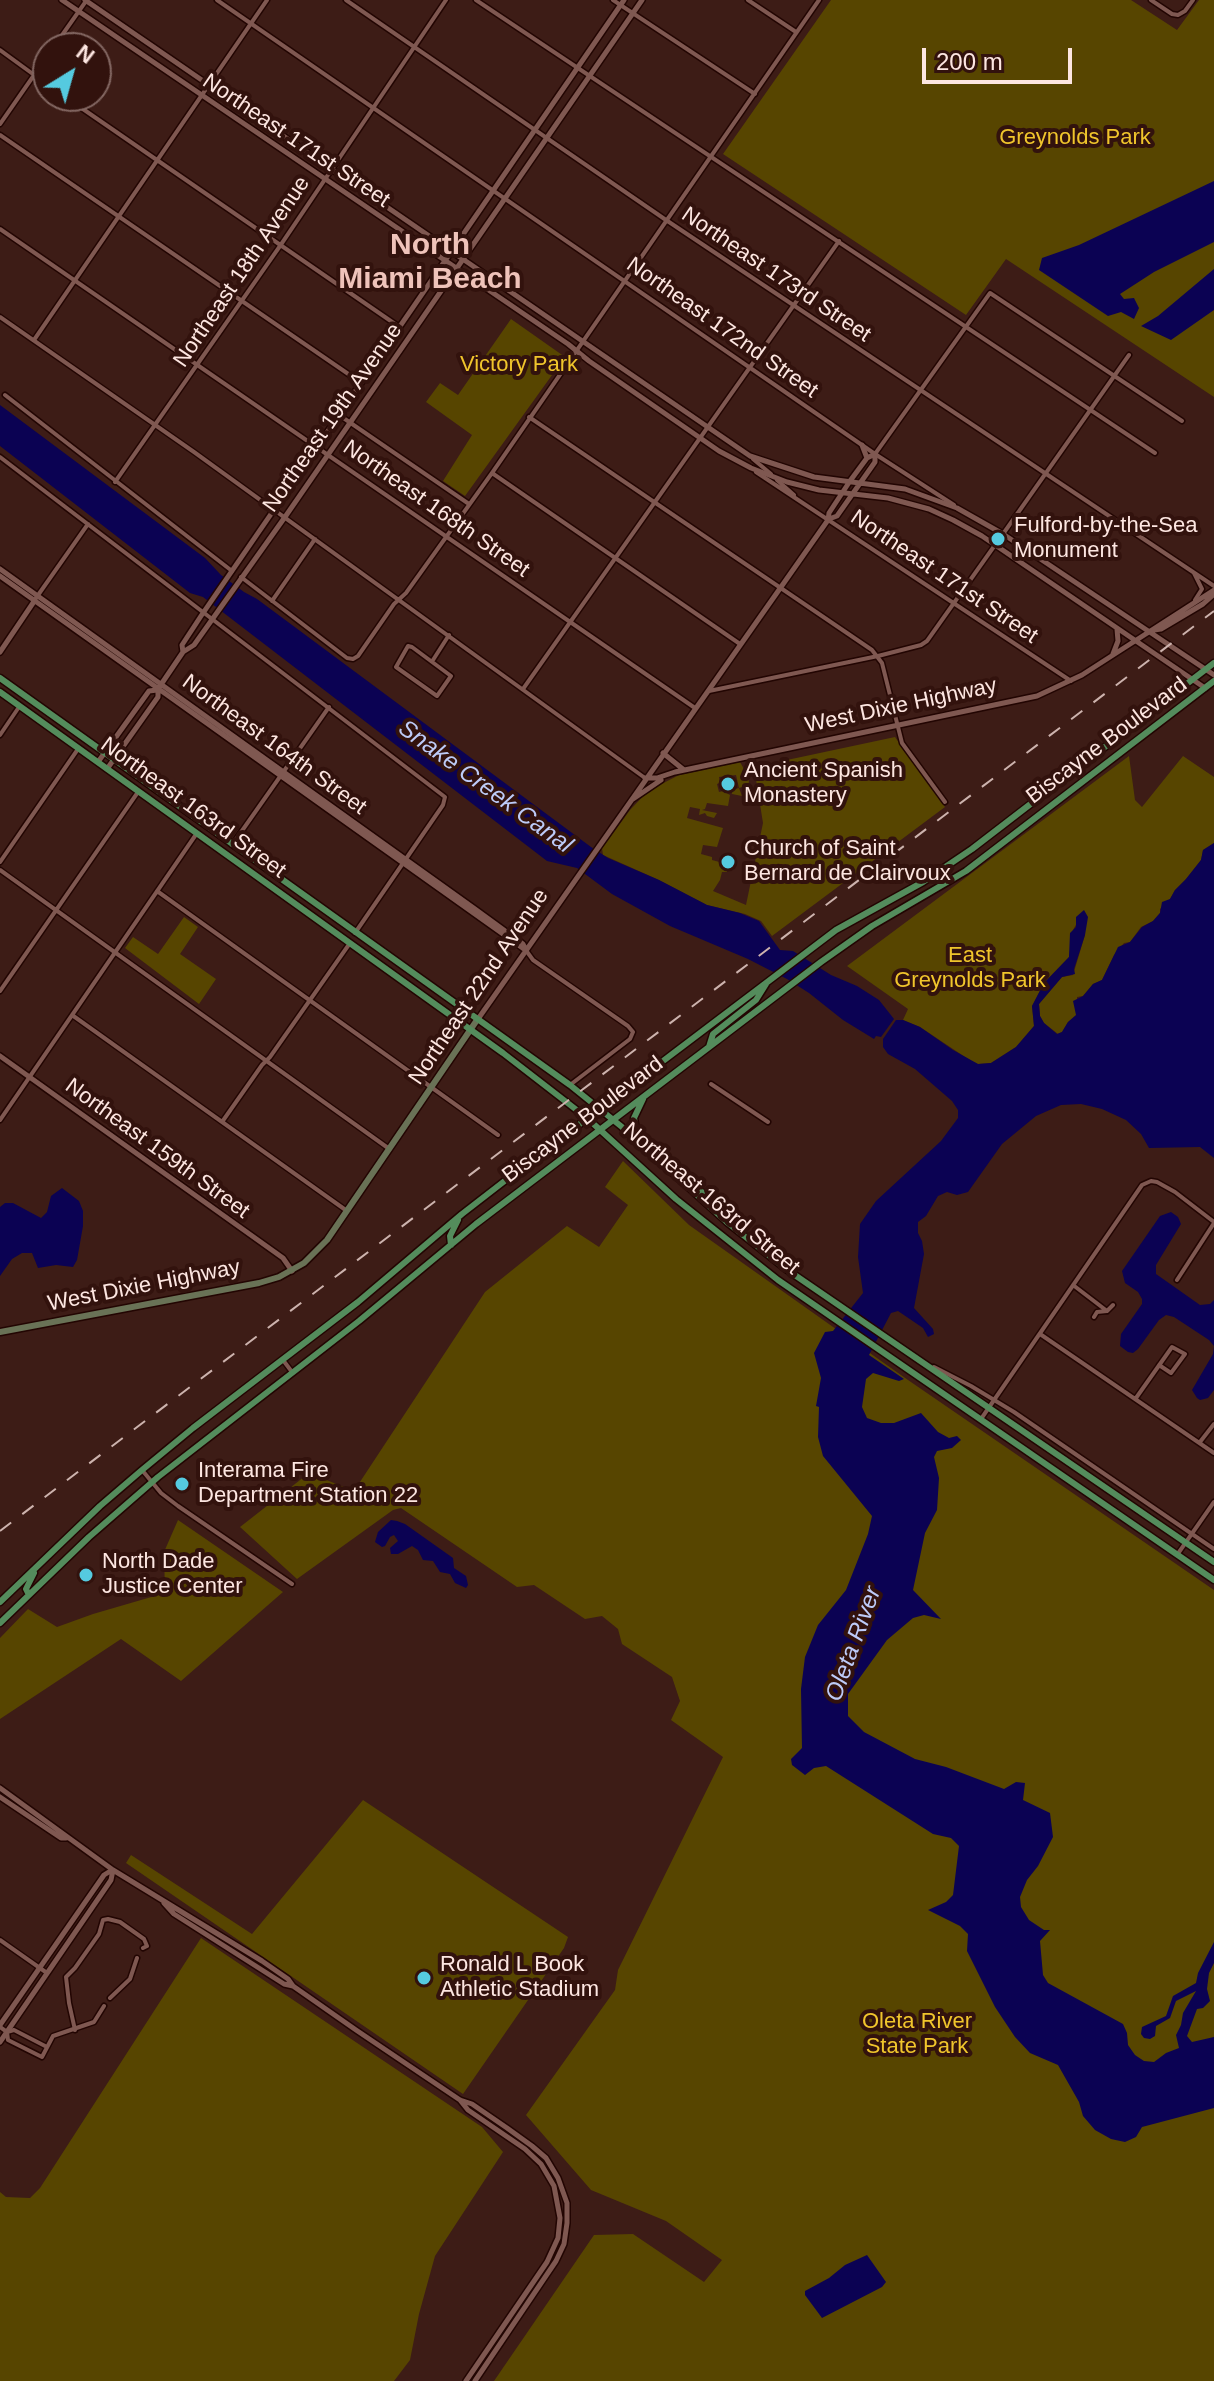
<!DOCTYPE html>
<style>
body{margin:0}
#map{position:relative;width:1214px;height:2381px;overflow:hidden;background:#3d1c16;font-family:Arial,sans-serif}
canvas{display:block}
.north{position:absolute;left:32px;top:32px;width:80px;height:80px;box-sizing:border-box;background:#32120d;border:2px solid #836762;border-radius:50%;rotate:37deg;font-size:22px;font-weight:700;line-height:32px;text-align:center;color:#fde6e1}
.north::after{content:'';display:block;margin:auto;width:28px;height:36px;background:#55cadf;clip-path:polygon(50% 0,100% 100%,50% 72%,0 100%)}
.scale{position:absolute;left:922px;top:48px;width:150px;height:36px;box-sizing:border-box;border:4px solid #fde6e1;border-top:0;padding-left:10px;font-size:24px;line-height:28px;white-space:nowrap;color:#fde6e1;-webkit-text-stroke:6px #32120d;paint-order:stroke}
</style>
<div id="map">
<canvas width="1214" height="2381"></canvas>
<div class="north">N</div>
<div class="scale">200 m</div>
</div>
<script>
const c = document.querySelector('canvas').getContext('2d');
c.lineJoin = 'round';
function fill(path, color) {
  c.fillStyle = color;
  c.fill(path, 'evenodd');
}
function poly(rows) {
  const path = new Path2D();
  for (const r of rows) {
    path.moveTo(r[0], r[1]);
    for (let i = 2; i < r.length; i += 2) path.lineTo(r[i], r[i + 1]);
  }
  return path;
}
function strokePath(path, color, width, dash) {
  c.strokeStyle = color;
  c.lineWidth = width;
  c.lineCap = dash ? 'butt' : 'round';
  c.setLineDash(dash || []);
  c.stroke(path);
}
function write(font, color, halo, rows, align = 'center') {
  c.font = font + ' Arial,sans-serif';
  c.lineWidth = 8;
  c.setLineDash([]);
  c.textBaseline = 'middle';
  c.strokeStyle = halo;
  c.fillStyle = color;
  for (const [text, x, y, turn = 0] of rows) {
    c.save();
    c.translate(x, y);
    c.rotate((+turn || 0) * Math.PI / 180);
    c.textAlign = isNaN(turn) ? turn : align;
    if (halo) c.strokeText(text, 0, 0);
    c.fillText(text, 0, 0);
    c.restore();
  }
}
const green = poly([
 [831,0,1131,0,1177,30,1199,0,1214,0,1214,397,1006,259,966,315,723,154],
 [511,319,565,357,465,496,443,481,472,435,426,402,440,383,458,395],
 [895,737,945,807,772,936,761,921,745,914,707,905,659,880,603,855,602,848,609,839,630,810,648,791,679,775,740,762,749,778,748,797,744,796,742,787,739,788,742,796,732,794,731,790,739,788,736,775,719,777,720,783,717,784,719,792,723,791,730,795,728,806,707,803,705,809,702,810,717,813,714,818,707,816,705,813,699,815,700,809,690,807,687,818,723,828,717,847,703,845,701,854,712,857,712,860,723,863,722,869,727,870,727,872,722,872,720,880,713,891,746,905,763,823,754,767],
 [1129,756,1135,800,1142,807,1183,756,1214,777,1214,843,1203,850,1201,860,1186,879,1175,890,1170,899,1160,909,1160,913,1153,921,1141,927,1130,942,1124,943,1114,955,1102,980,1093,984,1083,996,1077,997,1077,1015,1068,1022,1062,1032,1058,1034,1044,1023,1040,1016,1039,1004,1062,977,1073,975,1085,935,1082,914,1073,930,1069,957,1044,983,1032,1006,1034,1026,1016,1047,991,1063,978,1064,971,1061,920,1027,903,1020,908,1009,847,966],
 [184,917,198,927,180,954,216,979,199,1004,125,948,133,937,158,954],
 [623,1161,689,1225,908,1380,1214,1590,1214,2381,494,2381,594,2235,633,2234,704,2282,722,2260,666,2221,591,2190,526,2115,615,1990,618,1970,723,1757,671,1720,680,1701,672,1677,622,1644,618,1629,602,1616,585,1619,534,1585,517,1587,401,1508,393,1510,297,1579,240,1527,309,1473,354,1491,485,1292,567,1226,599,1247,628,1205,605,1187],
 [178,1520,283,1592,181,1681,121,1639,0,1719,0,1638,28,1609,57,1627,93,1614,165,1593,164,1552],
 [363,1800,568,1937,564,1948,463,2094,126,1863,131,1855,252,1934],
 [201,1938,482,2127,503,2152,435,2256,419,2314,410,2360,394,2381,0,2381,0,2192,6,2197,30,2198,40,2188]
]);
const water = poly([
 [1214,181,1214,242,1154,272,1120,294,1124,299,1134,298,1139,308,1134,319,1121,312,1108,316,1039,270,1042,258,1079,245],
 [1214,269,1214,310,1171,340,1141,326,1158,316],
 [0,405,205,558,221,575,244,592,257,599,591,847,608,858,659,880,707,905,740,913,759,921,780,950,793,951,831,975,857,986,879,1000,894,1019,881,1037,876,1036,874,1039,843,1020,809,993,787,979,748,959,670,926,612,894,577,868,547,861,203,597,190,593,0,446],
 [1214,843,1214,1158,1200,1147,1149,1148,1141,1134,1126,1120,1102,1109,1081,1104,1061,1105,1036,1116,1002,1144,968,1192,957,1195,947,1192,938,1196,926,1216,918,1222,918,1233,922,1241,924,1254,914,1308,933,1329,934,1334,928,1337,923,1328,898,1311,891,1313,869,1355,904,1379,899,1381,873,1373,866,1379,862,1407,867,1418,881,1423,894,1423,921,1413,938,1432,949,1438,957,1436,961,1440,952,1448,937,1451,934,1457,939,1478,937,1510,925,1533,913,1590,941,1619,924,1615,913,1618,887,1640,848,1694,848,1716,864,1732,915,1759,946,1767,1004,1789,1016,1782,1025,1783,1023,1800,1050,1813,1053,1837,1038,1866,1027,1880,1020,1897,1021,1907,1029,1920,1044,1930,1050,1930,1040,1941,1043,1975,1048,1983,1123,2024,1127,2033,1128,2045,1135,2055,1144,2061,1154,2062,1166,2053,1179,2048,1176,2035,1181,2025,1183,2013,1196,1991,1176,2001,1170,2018,1156,2026,1155,2036,1150,2039,1144,2038,1141,2034,1142,2027,1166,2016,1173,1996,1196,1983,1198,1973,1214,1942,1214,1963,1209,1973,1207,1989,1210,2001,1203,2008,1197,2009,1187,2036,1192,2042,1214,2037,1214,2108,1142,2127,1136,2137,1125,2142,1111,2139,1095,2130,1083,2116,1079,2102,1058,2065,1030,2053,1015,2037,995,2007,967,1951,968,1934,960,1926,928,1910,946,1902,953,1895,959,1846,951,1838,933,1834,826,1766,814,1768,805,1775,792,1765,791,1759,802,1748,801,1689,805,1657,818,1625,846,1590,868,1534,872,1516,823,1456,818,1437,819,1407,816,1406,821,1378,814,1353,825,1332,833,1331,863,1293,858,1257,860,1224,876,1201,941,1141,958,1118,958,1110,952,1101,915,1069,888,1054,883,1047,883,1039,896,1020,903,1020,920,1027,953,1050,978,1064,991,1063,1016,1047,1034,1026,1032,1006,1044,983,1069,957,1070,933,1076,927,1076,917,1084,910,1088,917,1085,935,1074,969,1075,974,1062,977,1039,1004,1040,1016,1044,1023,1057,1034,1062,1032,1068,1022,1076,1015,1073,1001,1083,996,1093,984,1102,980,1118,947,1130,942,1142,927,1153,921,1160,913,1162,902,1170,899,1175,890,1186,879,1201,860,1203,850],
 [62,1188,79,1201,83,1211,83,1226,77,1260,73,1267,56,1265,38,1268,32,1253,22,1253,12,1259,0,1276,0,1207,5,1203,13,1203,41,1218,47,1212,51,1196],
 [1171,1212,1178,1217,1181,1224,1156,1265,1156,1274,1200,1305,1210,1304,1214,1300,1214,1390,1208,1398,1200,1400,1197,1398,1192,1390,1213,1354,1214,1346,1209,1340,1174,1317,1166,1315,1159,1320,1138,1349,1133,1353,1128,1352,1120,1346,1121,1334,1142,1304,1142,1299,1138,1292,1125,1283,1122,1271,1160,1216],
 [391,1520,397,1521,405,1524,453,1558,454,1568,466,1576,468,1585,466,1588,455,1583,450,1574,440,1572,433,1561,423,1560,418,1550,412,1546,398,1554,391,1554,390,1548,398,1541,394,1535,390,1537,385,1546,382,1547,375,1542,378,1532],
 [867,2255,886,2282,882,2287,822,2318,805,2295,805,2291,829,2278,845,2265]
]);
const minor = poly([
 [217,0,875,454,954,505],
 [346,0,666,220,1214,586],
 [476,0,1155,453],
 [613,0,755,94],
 [748,0,796,32],
 [1151,0,1172,14,1178,15,1185,11,1193,0],
 [53,48,86,1],
 [0,50,48,85],
 [64,96,398,326],
 [0,124,48,55],
 [0,135,360,382],
 [0,229,695,708],
 [0,317,194,452,645,778],
 [34,340,267,0],
 [5,395,232,571],
 [339,415,469,504],
 [529,417,872,650,882,663,902,743,945,802],
 [875,454,990,293,1182,421],
 [0,457,445,797,443,805,355,933],
 [753,459,771,474],
 [756,472,1071,681],
 [492,473,740,644],
 [777,480,794,495],
 [115,482,280,246,446,0],
 [1003,534,1129,355],
 [1194,573,1202,589,1195,600],
 [241,577,347,658,353,659,358,656,394,604,406,593,492,473,819,0],
 [36,598,88,524],
 [272,601,315,539],
 [408,646,412,647,451,676,437,696,396,667,408,646],
 [433,660,449,635],
 [523,689,839,241],
 [709,691,878,656,921,645,927,641,995,545],
 [0,735,19,707],
 [232,845,329,707],
 [0,862,78,749],
 [0,870,388,1148],
 [157,891,498,1135],
 [525,949,533,960,628,1026,633,1032,630,1039,570,1085],
 [0,991,138,792],
 [72,1015,347,1211],
 [711,1084,768,1122],
 [0,1120,197,833],
 [222,1122,262,1065,270,1057,350,943],
 [1177,1280,1214,1223],
 [1073,1285,1107,1311],
 [1094,1317,1097,1312,1107,1311,1113,1305],
 [1040,1334,1214,1453],
 [283,1360,292,1372],
 [934,1367,971,1386,1014,1412,1214,1549],
 [1136,1398,1172,1347,1185,1354,1171,1373,1159,1365],
 [981,1419,1142,1185,1151,1181,1157,1182,1175,1192,1214,1222],
 [1200,1442,1214,1424],
 [142,1470,161,1493,178,1506,292,1584],
 [1177,1555,1214,1502],
 [0,1940,47,1973],
 [110,1998,130,1979,137,1958],
 [0,2027,7,2032,14,2030,47,2047],
 [75,2030,69,2003,66,1977,75,1968,99,1934,103,1920,108,1919,120,1922,144,1939,147,1946,143,1948],
 [7,2032,8,2040,42,2057,53,2036,94,2022,104,2006]
]);
const tertiary = poly([
 [62,0,568,344,589,361,719,451,751,468,787,482,819,490,888,498,929,509,953,520,982,536,1205,688],
 [85,0,750,456,814,477,905,489,957,508,1003,534,1214,675],
 [862,445,867,458],
 [829,519,837,516,875,462,875,454],
 [0,569,475,909,523,944,525,948],
 [0,576,524,949],
 [1154,630,1161,629,1203,604,1214,594],
 [0,652,35,600],
 [183,652,194,645,285,517,642,0],
 [1113,654,1118,641,1117,629],
 [663,753,684,770],
 [98,762,149,691,157,690],
 [107,769,158,697,158,689,183,652,182,645,201,616,624,0],
 [645,778,657,778,675,772,1037,696,1082,675,1214,590],
 [633,799,661,780],
 [478,1019,828,520,829,513,850,481,867,458,875,454],
 [0,1056,283,1258,292,1271],
 [0,1788,113,1870,262,1961,288,1979,293,1986,356,2030,460,2100,472,2104,507,2128,532,2146,546,2158,558,2178,567,2203,567,2223,564,2244,556,2261,475,2381],
 [0,1797,61,1838,66,1838],
 [164,1903,174,1914,284,1984,293,1986],
 [0,2025,104,1875,112,1870],
 [0,2042,111,1880,113,1870],
 [460,2100,468,2110,525,2149,541,2164,554,2186,560,2218,558,2238,547,2262,466,2381]
]);
const secondary = poly([
 [0,1332,259,1283,279,1277,304,1263,327,1240,477,1020]
]);
const primary = poly([
 [0,678,570,1085,622,1127,728,1223,786,1269,1214,1562],
 [0,692,503,1053,587,1118,676,1199,778,1280,1214,1580],
 [709,1047,713,1034,756,1000,766,984],
 [643,1099,634,1118,636,1130,709,1199,711,1205],
 [451,1245,450,1236,458,1220],
 [29,1595,26,1589,34,1573],
 [0,1602,100,1506,142,1470,193,1428,358,1302,462,1214,502,1183,836,930,923,882,972,849,1214,663],
 [0,1623,89,1537,158,1477,359,1321,476,1224,821,962,872,926,966,871,1214,681]
]);
const rail = poly([
 [0,1531,1214,611]
]);
const markers = [
 [998,539,8,"#55cadf"],
 [728,784,8,"#55cadf"],
 [728,862,8,"#55cadf"],
 [182,1484,8,"#55cadf"],
 [86,1575,8,"#55cadf"],
 [424,1978,8,"#55cadf"]
];
const parkNames = [
 ["Greynolds Park",1075,138],
 ["Victory Park",519,365],
 ["East",970,956],
 ["Greynolds Park",970,981],
 ["Oleta River",917,2022],
 ["State Park",917,2047]
];
const streetNames = [
 ["Northeast 171st Street",296,141,34],
 ["Northeast 18th Avenue",242,272,-56],
 ["Northeast 173rd Street",776,275,34],
 ["Northeast 172nd Street",722,328,35],
 ["Northeast 19th Avenue",333,418,-55],
 ["Northeast 168th Street",436,509,35],
 ["Northeast 171st Street",944,577,34],
 ["West Dixie Highway",901,706,-12],
 ["Biscayne Boulevard",1107,741,-37],
 ["Northeast 164th Street",274,745,36],
 ["Northeast 163rd Street",193,808,36],
 ["Northeast 22nd Avenue",479,987,-56],
 ["Biscayne Boulevard",583,1120,-37],
 ["Northeast 159th Street",157,1149,36],
 ["Northeast 163rd Street",711,1199,40],
 ["West Dixie Highway",144,1286,-11]
];
const poiNames = [
 ["Fulford-by-the-Sea",1014,526],
 ["Monument",1014,551],
 ["Ancient Spanish",744,771],
 ["Monastery",744,796],
 ["Church of Saint",744,849],
 ["Bernard de Clairvoux",744,874],
 ["Interama Fire",198,1471],
 ["Department Station 22",198,1496],
 ["North Dade",102,1562],
 ["Justice Center",102,1587],
 ["Ronald L Book",440,1965],
 ["Athletic Stadium",440,1990]
];
const waterNames = [
 ["Snake Creek Canal",485,787,36],
 ["Oleta River",854,1644,-70]
];
const districtNames = [
 ["North",430,246],
 ["Miami Beach",430,280]
];
fill(green, '#574500');
fill(water, '#0b0253');
strokePath(minor, '#220502', 7);
strokePath(tertiary, '#220502', 8);
strokePath(secondary, '#220502', 9);
strokePath(primary, '#220502', 9);
strokePath(minor, '#7f5851', 4);
strokePath(tertiary, '#7f5851', 5);
strokePath(secondary, '#697256', 6);
strokePath(primary, '#548c5c', 6);
strokePath(rail, '#cdb3ae', 2, [14, 14]);
for (const [x, y, r, color] of markers) {
  const dot = new Path2D();
  dot.arc(x, y, r, 0, 2 * Math.PI);
  c.fillStyle = color;
  c.fill(dot);
  strokePath(dot, '#32120d', 3);
}
write('22px', '#f0c52c', '#32120d', parkNames);
write('22px', '#fde6e1', '#32120d', streetNames);
write('22px', '#fde6e1', '#32120d', poiNames, 'left');
write('italic 24px', '#bdcbf8', '#32120d', waterNames);
write('bold 30px', '#efc3ba', '#32120d', districtNames);
</script>
